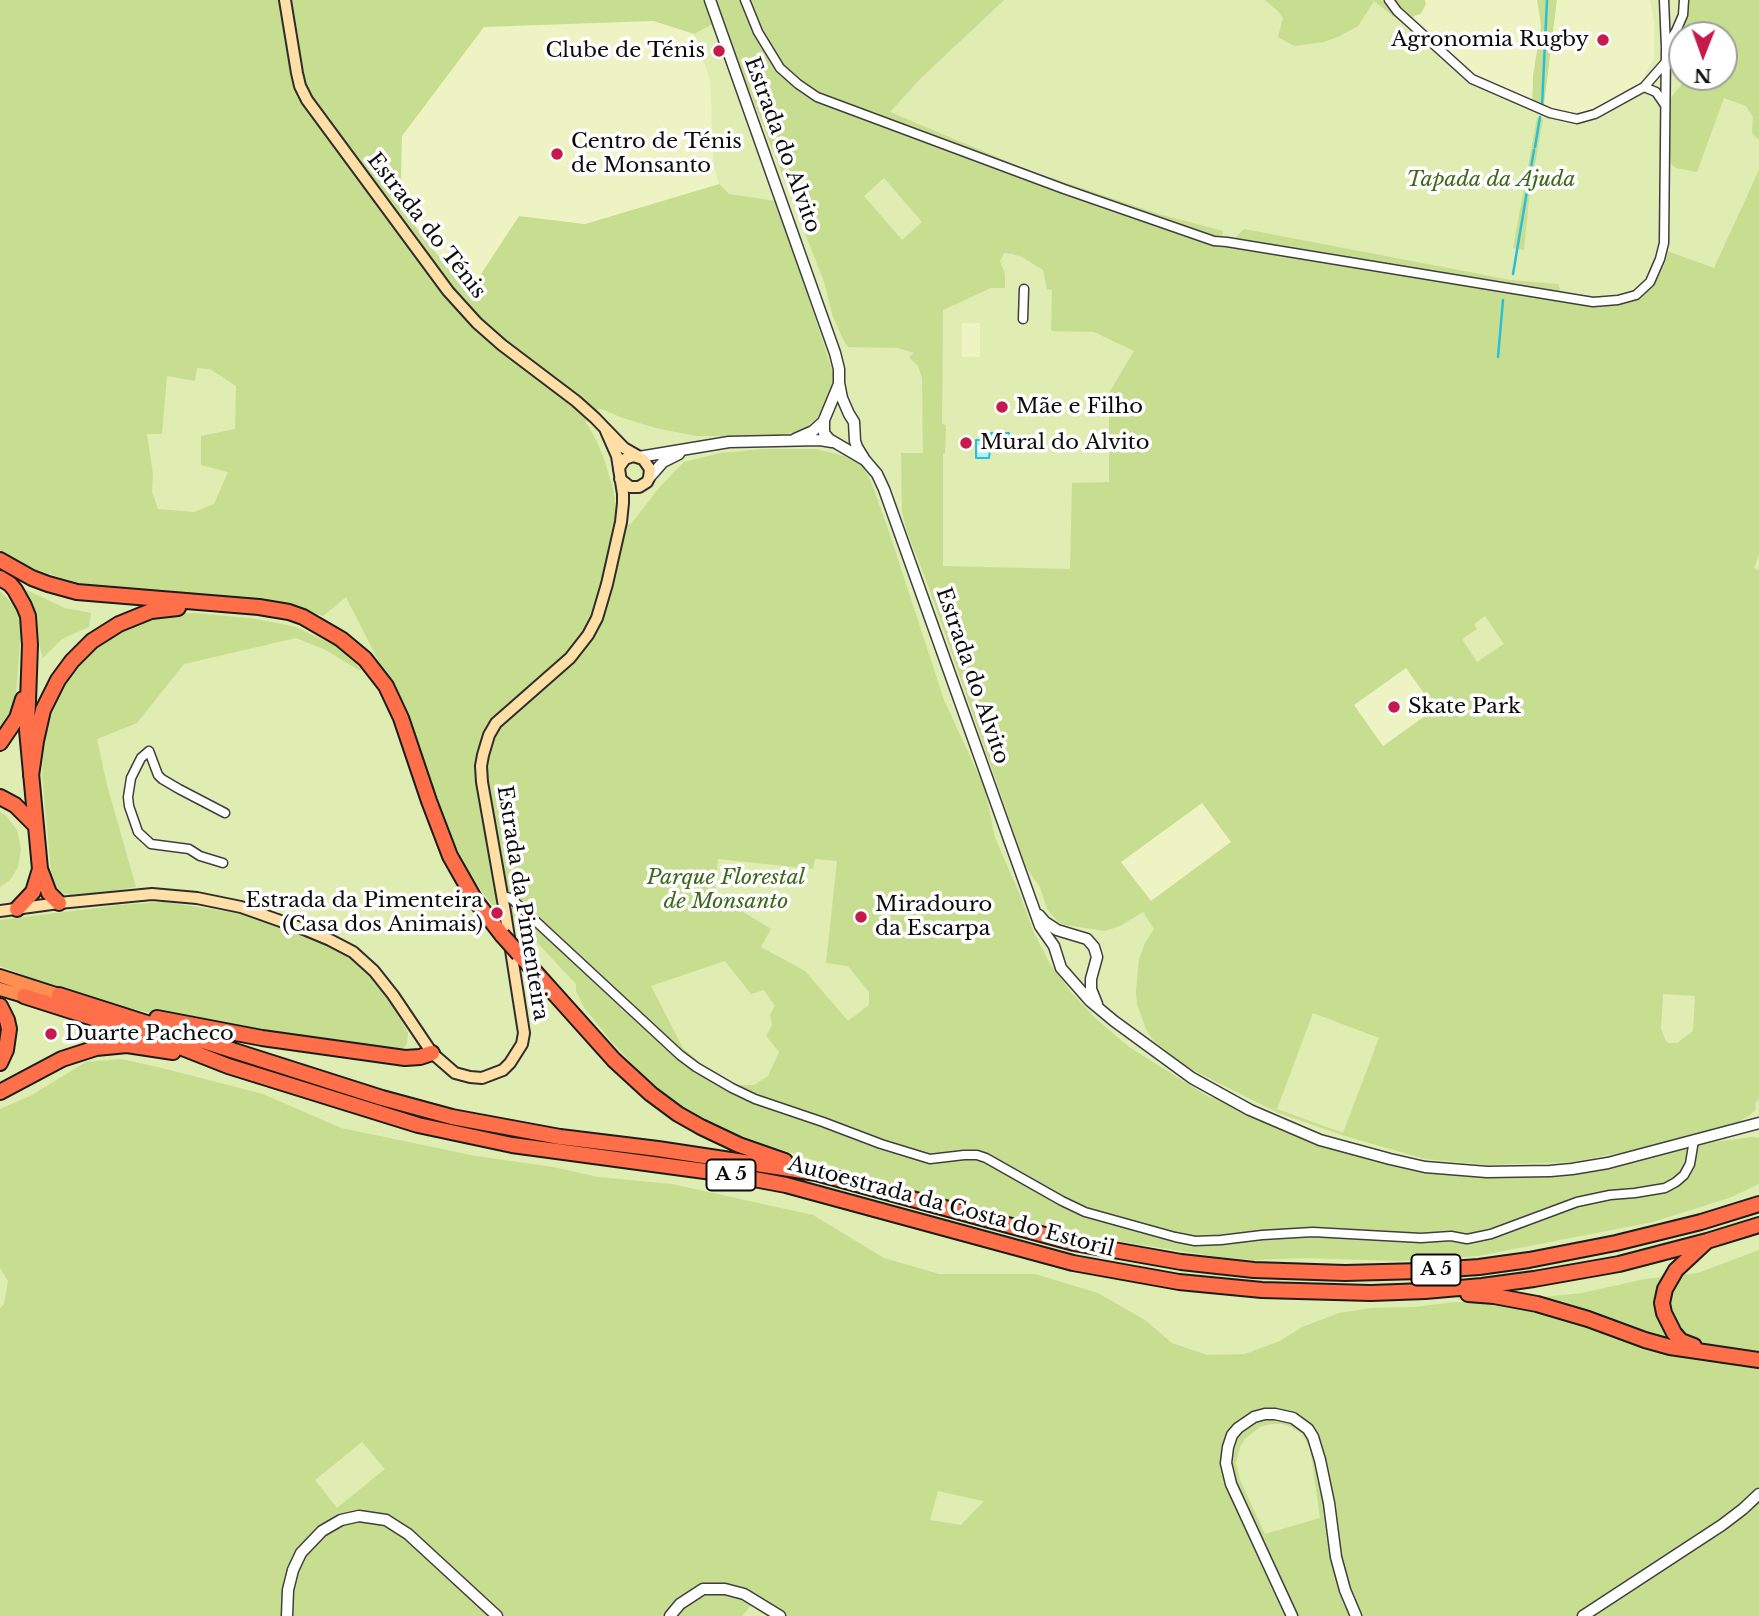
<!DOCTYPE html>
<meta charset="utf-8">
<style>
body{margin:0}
#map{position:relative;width:1759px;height:1616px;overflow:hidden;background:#fff6eb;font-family:"Libre Baskerville",serif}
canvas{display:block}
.north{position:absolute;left:1668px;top:21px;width:70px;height:70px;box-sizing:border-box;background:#fff;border:2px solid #9e9e9e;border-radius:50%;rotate:181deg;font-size:19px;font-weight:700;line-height:28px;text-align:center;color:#0c0c0c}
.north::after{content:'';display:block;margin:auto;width:24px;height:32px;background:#c61a4d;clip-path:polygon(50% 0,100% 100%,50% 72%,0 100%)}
</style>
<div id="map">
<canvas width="1759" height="1616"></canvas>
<div class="north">N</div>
</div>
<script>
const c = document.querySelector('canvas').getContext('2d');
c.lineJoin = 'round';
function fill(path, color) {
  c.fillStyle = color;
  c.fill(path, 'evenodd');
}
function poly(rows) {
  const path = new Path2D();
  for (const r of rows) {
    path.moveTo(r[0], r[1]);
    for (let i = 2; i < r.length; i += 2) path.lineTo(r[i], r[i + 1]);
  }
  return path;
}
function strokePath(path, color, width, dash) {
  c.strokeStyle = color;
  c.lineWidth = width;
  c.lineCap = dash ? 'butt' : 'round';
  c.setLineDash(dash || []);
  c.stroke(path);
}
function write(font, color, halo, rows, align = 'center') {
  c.font = font + ' "Libre Baskerville",serif';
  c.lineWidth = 7;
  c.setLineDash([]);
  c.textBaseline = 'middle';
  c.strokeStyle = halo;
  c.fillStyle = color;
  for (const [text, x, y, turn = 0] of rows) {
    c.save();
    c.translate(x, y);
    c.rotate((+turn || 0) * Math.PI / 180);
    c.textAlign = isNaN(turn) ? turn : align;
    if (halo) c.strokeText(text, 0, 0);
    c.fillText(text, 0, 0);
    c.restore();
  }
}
const green = poly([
 [0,0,1759,0,1759,1616,0,1616],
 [1682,35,1724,35,1724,77,1682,77]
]);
const forest = poly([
 [0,0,705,0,713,24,694,34,653,21,402,136,401,186,394,200,585,224,719,184,729,194,775,201,788,235,834,376,829,401,816,419,803,429,778,437,696,436,656,428,620,417,602,409,592,410,586,415,586,423,594,436,603,456,613,488,618,522,623,526,631,524,659,488,684,462,720,453,763,449,817,449,844,456,863,466,872,484,888,529,944,700,985,789,995,838,1020,895,1034,933,1050,964,1071,992,1094,1017,1129,1047,1209,1097,1219,1099,1270,1125,1306,1140,1396,1166,1431,1172,1466,1176,1546,1176,1574,1174,1638,1161,1712,1142,1753,1137,1759,1138,1759,1184,1732,1197,1653,1222,1478,1256,1399,1261,1306,1258,1253,1260,1219,1257,1078,1235,883,1182,732,1134,710,1124,670,1098,641,1073,611,1041,584,1007,576,991,576,984,513,917,497,911,468,873,445,822,406,706,381,666,346,597,323,616,285,604,216,595,84,585,12,562,0,550],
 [197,368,210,369,236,386,235,429,201,436,201,465,228,472,214,504,194,512,158,509,152,492,153,474,147,434,162,434,167,376,195,381],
 [718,859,813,869,815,859,837,861,826,963,848,966,869,992,869,1005,848,1021,805,971,761,947,771,929,730,904,714,898],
 [725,961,751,994,764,990,775,1006,770,1015,772,1025,766,1036,779,1052,768,1076,754,1085,735,1085,709,1071,683,1048,651,986],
 [710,0,1004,0,921,78,890,112,1028,170,1159,214,1223,231,1222,237,1234,239,1244,229,1511,280,1558,284,1561,292,1591,296,1635,297,1655,284,1665,263,1667,251,1714,268,1759,170,1759,554,1754,568,1759,570,1759,1099,1755,1104,1756,1109,1750,1115,1735,1124,1645,1148,1572,1162,1488,1165,1425,1159,1345,1136,1278,1113,1185,1066,1153,1040,1146,1029,1137,1004,1136,991,1139,959,1145,943,1154,929,1143,912,1120,926,1105,931,1065,925,1058,922,1047,909,1040,887,1026,867,925,577,907,532,902,512,901,453,923,453,922,378,918,366,909,357,914,353,898,348,848,347,843,339,833,317,824,282,750,92,727,48],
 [884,178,922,222,902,240,864,196],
 [1004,253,1012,254,1022,257,1043,270,1047,289,1052,290,1051,331,1094,332,1134,351,1109,393,1109,482,1072,483,1070,569,943,566,943,454,945,453,946,425,942,424,943,310,991,288,1005,288,1005,274,1000,261],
 [1485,616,1504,644,1477,662,1462,639,1477,629,1474,624],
 [1663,994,1695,996,1693,1031,1677,1043,1668,1043,1665,1039,1661,1029],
 [1313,1013,1379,1038,1343,1133,1277,1109],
 [1265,0,1425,0,1426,4,1421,14,1413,17,1407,27,1374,1,1358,26,1340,36,1324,42,1294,46,1278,37,1283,18,1278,11],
 [1537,0,1557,0,1544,106,1532,102,1533,75,1541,26],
 [1687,0,1759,0,1759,140,1752,133,1753,117,1746,106,1724,98,1697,172,1676,168,1668,161,1669,100,1687,78,1686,77,1724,77,1724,35,1682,35,1682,75,1678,73,1670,63,1669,52,1679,40,1686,18],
 [1537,118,1543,119,1529,199,1524,250,1513,248],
 [22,588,65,608,91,613,89,627,62,639,43,658,40,648,36,623],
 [0,591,18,610,21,629,16,693,8,718,0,730],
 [196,613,257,619,296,627,334,645,347,654,361,669,360,671,326,650,296,638,184,664,137,723,97,739,107,785,136,887,78,896,61,893,53,886,52,881,42,776,43,740,53,704,61,688,77,665,90,652,115,633,153,617,168,614],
 [0,812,5,815,17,830,21,849,18,867,10,880,0,887],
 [165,902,236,913,296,933,338,950,368,972,388,998,408,1033,407,1043,400,1052,177,1019,120,1006,59,989,0,966,0,920,120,905],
 [121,1059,166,1069,263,1094,341,1128,476,1156,553,1167,598,1177,672,1184,813,1215,884,1258,939,1274,1035,1274,1098,1293,1145,1320,1172,1343,1207,1355,1245,1354,1280,1341,1302,1327,1339,1313,1372,1308,1415,1307,1454,1302,1492,1302,1582,1293,1645,1279,1698,1273,1759,1250,1759,1616,770,1616,752,1604,742,1616,0,1616,0,1308,4,1304,8,1281,0,1268,0,1109,30,1096,86,1062],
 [1271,1424,1282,1424,1291,1427,1302,1434,1310,1448,1320,1518,1265,1534,1240,1480,1236,1463,1240,1447,1245,1439,1260,1427],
 [362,1442,385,1469,337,1508,315,1480],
 [938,1491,983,1501,983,1502,961,1525,930,1520]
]);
const pitch = poly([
 [1425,0,1537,0,1541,26,1533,75,1532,102,1482,80,1448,54,1424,31,1425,29,1413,16,1421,14,1426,4],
 [1557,0,1650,0,1654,21,1654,58,1641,83,1627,89,1603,105,1584,112,1568,112,1544,106],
 [653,21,694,34,710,80,711,92,712,141,714,168,719,184,585,224,519,216,468,294,394,199,401,186,402,136,484,27],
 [962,323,980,323,980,357,962,357],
 [1406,668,1435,709,1383,746,1354,705],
 [1202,803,1231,842,1151,901,1121,862]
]);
const water = poly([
 [991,433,1009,433,1009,448,1000,448,1000,451,990,451,989,458,976,458,976,440,990,440,991,433]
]);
const stream = poly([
 [1542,106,1547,0],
 [1535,147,1540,117],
 [1513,274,1534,150],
 [1498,357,1503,300]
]);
const minor = poly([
 [745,0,758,32,780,68,798,84,817,97,1064,189,1214,241,1227,242,1593,302,1618,300,1636,295,1650,282,1660,259,1664,243,1666,47,1664,0],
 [1389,0,1397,11,1472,79,1550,113,1577,119,1595,114,1644,87,1665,63],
 [1666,47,1676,31,1683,15,1684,0],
 [1644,87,1656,92,1665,105],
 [1023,319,1024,289],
 [223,863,200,856,189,849,151,844,138,832,129,806,128,797,131,778,141,758,149,751,158,775,162,779,179,789,225,813],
 [502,896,510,898,515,902,680,1055,696,1067,732,1088,755,1099,823,1122,881,1144,930,1159,964,1155,977,1155,986,1158,1062,1201,1085,1212,1175,1237,1195,1241,1221,1240,1262,1235,1313,1232,1421,1238,1451,1236,1467,1239,1491,1234,1577,1202,1610,1195,1635,1193,1665,1188,1676,1182,1684,1175,1690,1164,1694,1140]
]);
const tertiary = poly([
 [710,0,835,353,839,369,839,383,842,398,849,414,854,422,855,441,857,447,865,460,877,474,884,489,1040,926,1054,946,1061,968,1090,1001,1114,1021,1192,1078,1250,1110,1320,1140,1390,1159,1425,1167,1487,1172,1550,1171,1572,1169,1608,1163,1759,1123],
 [839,384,824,420,824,433,829,439,863,459],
 [795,439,813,431,824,421],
 [639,457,729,442,820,440,832,442],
 [649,478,663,462,679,454],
 [1039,915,1045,922,1057,930,1087,939,1094,947,1097,957,1091,979,1091,989,1097,1004],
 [287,1616,288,1590,293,1570,301,1553,322,1531,341,1520,359,1516,386,1520,408,1534,497,1616],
 [670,1616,680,1604,703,1589,725,1589,744,1594,780,1616],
 [1292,1616,1231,1484,1226,1463,1228,1447,1232,1435,1238,1428,1254,1417,1265,1414,1275,1414,1293,1418,1308,1429,1313,1437,1320,1460,1329,1503,1336,1557,1345,1590,1356,1616],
 [1583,1616,1722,1525,1743,1509,1759,1494]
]);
const secondary = poly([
 [285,0,297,73,300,86,307,100,448,291,477,323,502,345,576,401,595,418,624,448,638,456],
 [619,470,620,466,625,459,633,456,643,459,650,469,649,478,647,482,639,487,630,487,620,479],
 [0,911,59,903,152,894,197,898,241,907,306,930,330,940,353,952,374,971,393,995,432,1053,455,1073,470,1077,482,1078,503,1070,510,1063,522,1044,524,1033,505,912,482,782,481,766,483,755,489,735,496,723,570,658,588,635,597,618,607,584,621,522,623,503,623,494,617,456,606,431]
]);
const trunk = poly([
 [0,976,59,995],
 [0,989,24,996]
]);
const motorway = poly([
 [0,560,32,578,48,584,77,592,259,607,289,612,303,617,341,639,365,659,386,686,401,718,429,801,450,856,475,900,502,935],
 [0,578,10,584,15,590,24,606,28,616,30,645,27,730,40,869,49,893,59,903],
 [0,743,17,718,23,699],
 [31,776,36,741,43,710,58,680,72,661,92,641,119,624,151,611,178,608],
 [0,797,15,805,36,826],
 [17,909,33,892,40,869],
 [519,954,614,1060,651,1094,678,1114,701,1127,739,1145,785,1161],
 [59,995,382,1098,452,1117,560,1137,658,1149,816,1173,1074,1243,1181,1262,1254,1270,1345,1273,1421,1271,1479,1267,1529,1260,1616,1243,1701,1222,1759,1204],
 [24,996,162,1040,228,1066,418,1125,512,1145,727,1174,786,1185,1073,1263,1179,1282,1262,1290,1371,1293,1425,1291,1482,1286,1534,1279,1619,1264,1707,1241,1759,1225],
 [0,1006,7,1020,9,1029,6,1050,0,1063],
 [157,1018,262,1038,405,1058,420,1057,432,1053],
 [0,1092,62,1059,96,1048,127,1045,173,1052],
 [1468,1294,1494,1296,1537,1304,1588,1319,1645,1340,1670,1347,1759,1360],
 [1694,1346,1681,1341,1674,1333,1664,1313,1662,1303,1665,1289,1676,1270,1705,1243]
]);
const motorwayBridge = poly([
 [502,935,519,954]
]);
const markers = [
 [1603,40,7,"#c61a4d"],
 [719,51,7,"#c61a4d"],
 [557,154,7,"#c61a4d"],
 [1002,407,7,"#c61a4d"],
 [966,443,7,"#c61a4d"],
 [1394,707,7,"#c61a4d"],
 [497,913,7,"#c61a4d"],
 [861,917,7,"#c61a4d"],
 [51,1034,7,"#c61a4d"]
];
const shields = [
 [731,1175,49],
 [1436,1270,49]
];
const shieldNames = [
 ["A 5",731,1175],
 ["A 5",1436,1270]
];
const poiNames = [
 ["Agronomia Rugby",1589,40,"right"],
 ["Clube de Ténis",705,51,"right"],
 ["Centro de Ténis",571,142],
 ["de Monsanto",571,166],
 ["Mãe e Filho",1016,407],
 ["Mural do Alvito",980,443],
 ["Skate Park",1408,707],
 ["Estrada da Pimenteira",483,901,"right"],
 ["(Casa dos Animais)",483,925,"right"],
 ["Miradouro",875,905],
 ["da Escarpa",875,929],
 ["Duarte Pacheco",65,1034]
];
const streetNames = [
 ["Estrada do Alvito",782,145,70],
 ["Estrada do Ténis",426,226,52],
 ["Estrada do Alvito",972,676,71],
 ["Estrada da Pimenteira",522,903,81],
 ["Autoestrada da Costa do Estoril",951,1207,15]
];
const parkNames = [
 ["Tapada da Ajuda",1491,180],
 ["Parque Florestal",726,878],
 ["de Monsanto",726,902]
];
fill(green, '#dfecb2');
fill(forest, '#c7de90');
fill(pitch, '#eef3c4');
fill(water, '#abf1fb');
strokePath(water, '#2dbed7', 2);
strokePath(stream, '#2dbed7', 2.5);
strokePath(minor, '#3f3f3f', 11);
strokePath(tertiary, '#3f3f3f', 13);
strokePath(secondary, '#2e2e2e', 14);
strokePath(trunk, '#1d1d1d', 16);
strokePath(motorway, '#1d1d1d', 18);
strokePath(minor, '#fff', 8);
strokePath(tertiary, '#fff', 10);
strokePath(secondary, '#ffdfa6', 10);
strokePath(trunk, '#ff8e52', 12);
strokePath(motorway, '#ff6f49', 14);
strokePath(motorwayBridge, '#1d1d1d', 18, []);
strokePath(motorwayBridge, '#ff6f49', 14);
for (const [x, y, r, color] of markers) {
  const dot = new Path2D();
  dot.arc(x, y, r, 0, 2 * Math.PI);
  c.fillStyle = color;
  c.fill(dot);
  strokePath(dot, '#fff', 2.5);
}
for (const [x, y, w] of shields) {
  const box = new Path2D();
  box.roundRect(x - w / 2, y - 15.5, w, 31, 5);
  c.fillStyle = '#fff';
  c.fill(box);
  strokePath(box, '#0c0c0c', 2);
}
write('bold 19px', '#0c0c0c', null, shieldNames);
write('21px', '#0c0c0c', '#fff', poiNames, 'left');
write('21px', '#0c0c0c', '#fff', streetNames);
write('italic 21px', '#3c6818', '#fff', parkNames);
</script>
